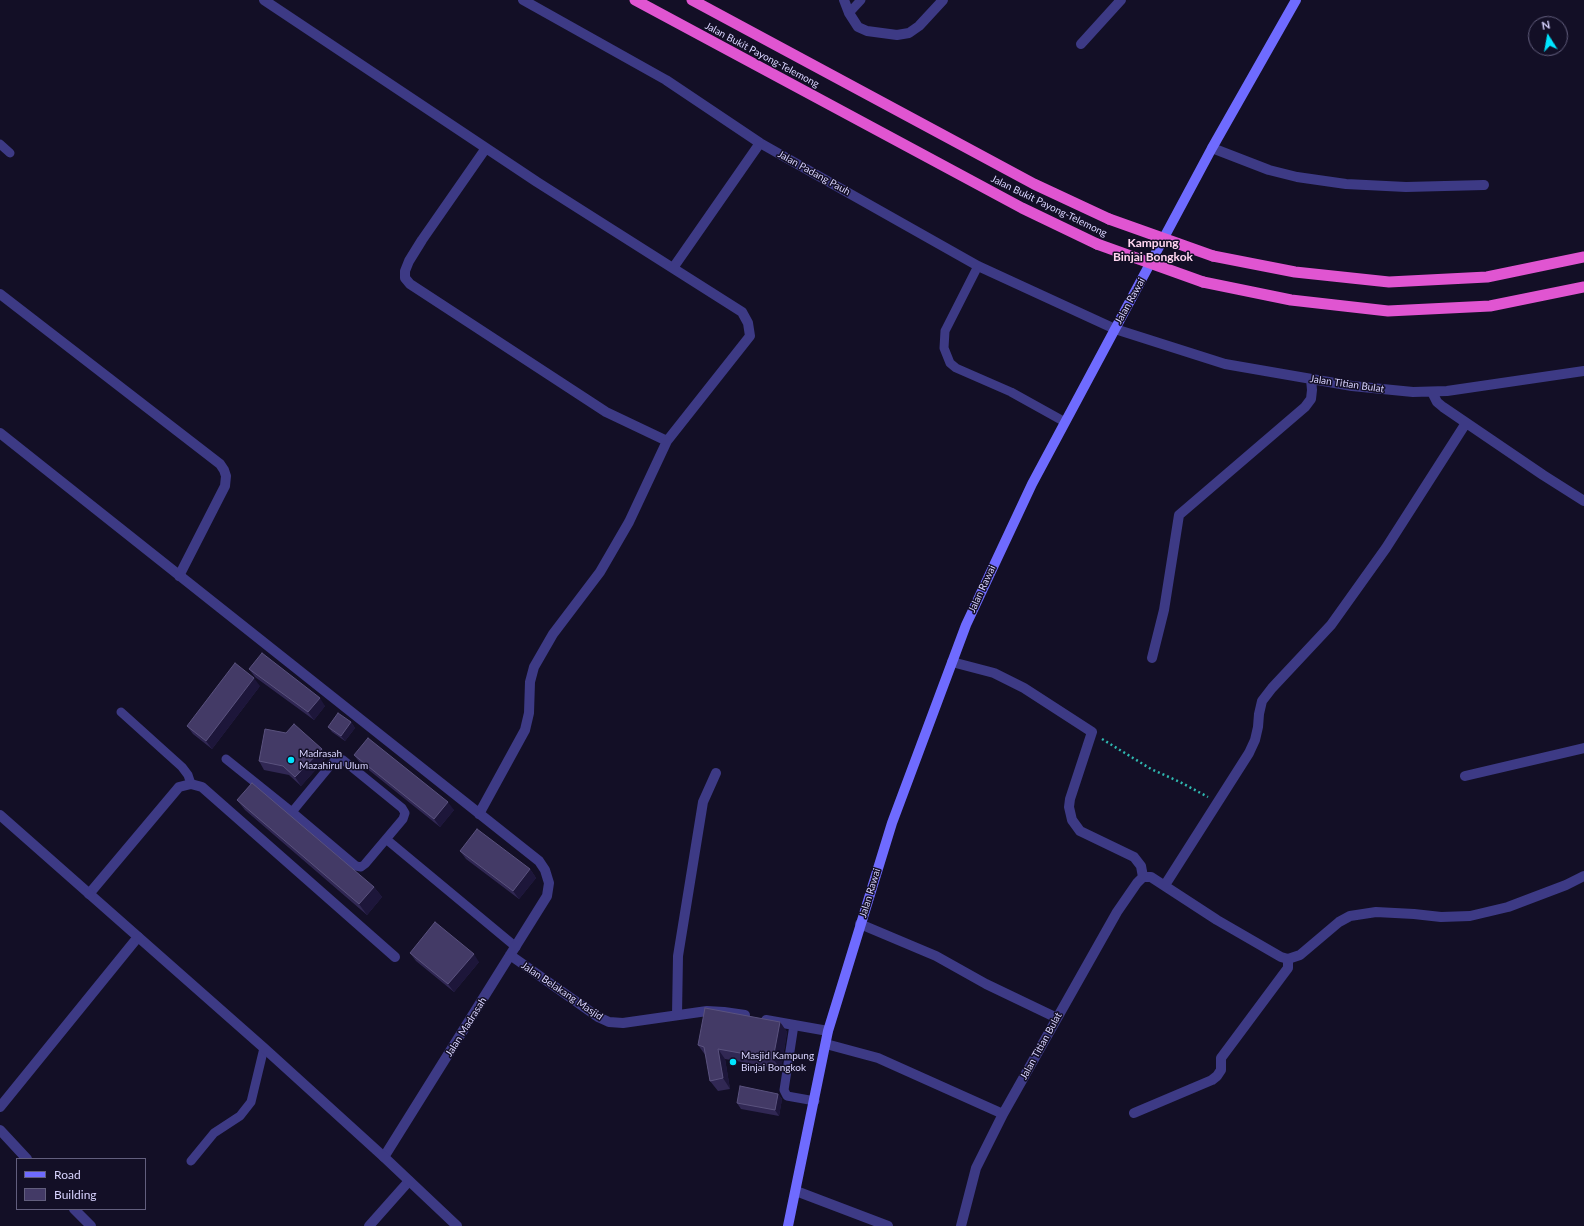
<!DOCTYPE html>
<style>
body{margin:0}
#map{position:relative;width:1584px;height:1226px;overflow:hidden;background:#130f26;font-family:Lato,sans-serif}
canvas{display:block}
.legend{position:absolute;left:16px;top:1158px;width:130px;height:52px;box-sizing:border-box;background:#130f26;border:1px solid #625e7d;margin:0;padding:5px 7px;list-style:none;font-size:12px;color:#d9d4ff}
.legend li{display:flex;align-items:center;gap:8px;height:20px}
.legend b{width:20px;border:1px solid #625e7d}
.north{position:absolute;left:1528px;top:16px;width:40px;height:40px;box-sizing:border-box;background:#130f26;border:1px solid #625e7d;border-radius:50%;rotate:349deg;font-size:11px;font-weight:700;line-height:16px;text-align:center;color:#d9d4ff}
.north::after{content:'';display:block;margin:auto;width:14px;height:18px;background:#00e5ff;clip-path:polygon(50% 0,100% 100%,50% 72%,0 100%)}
</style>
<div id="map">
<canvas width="1584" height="1226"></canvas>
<ul class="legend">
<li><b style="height:5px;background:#6f6bff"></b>Road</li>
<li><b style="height:11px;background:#433a66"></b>Building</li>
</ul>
<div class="north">N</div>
</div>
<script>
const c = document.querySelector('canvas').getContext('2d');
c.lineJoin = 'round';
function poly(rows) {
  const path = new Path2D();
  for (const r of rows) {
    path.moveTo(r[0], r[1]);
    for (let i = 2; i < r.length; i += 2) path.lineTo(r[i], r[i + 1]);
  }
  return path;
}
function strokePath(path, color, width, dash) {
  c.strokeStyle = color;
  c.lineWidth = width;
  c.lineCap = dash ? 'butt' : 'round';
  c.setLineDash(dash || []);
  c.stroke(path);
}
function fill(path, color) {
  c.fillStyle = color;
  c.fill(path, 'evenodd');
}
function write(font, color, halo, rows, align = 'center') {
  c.font = font + ' Lato,sans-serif';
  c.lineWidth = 3;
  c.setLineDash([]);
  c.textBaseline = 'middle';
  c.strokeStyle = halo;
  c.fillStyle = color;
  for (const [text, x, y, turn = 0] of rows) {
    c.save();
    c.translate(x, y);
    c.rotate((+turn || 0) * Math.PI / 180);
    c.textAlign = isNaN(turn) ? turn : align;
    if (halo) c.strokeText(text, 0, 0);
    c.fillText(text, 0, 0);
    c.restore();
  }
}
const path = poly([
 [1102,739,1151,769,1180,782,1208,797]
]);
const service = poly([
 [849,13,861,0],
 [0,144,10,153],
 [978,266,945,331,944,348,950,363,956,368,1011,392,1065,422],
 [121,712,182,767,188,775,191,784],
 [226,759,292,812],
 [338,759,343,760,402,808,405,813,403,819,365,864,361,867,356,866,292,812,334,761,338,759],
 [386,839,516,947],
 [794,1025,784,1090,787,1096,815,1101],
 [191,1161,214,1133,240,1116,251,1102,264,1048]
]);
const minor = poly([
 [264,0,537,182,742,312,748,323,750,336,667,441,629,522,600,572,553,634,534,667,530,682,529,713,525,730,479,814],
 [523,0,666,80,760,143,978,266,1115,329,1225,364,1352,386,1413,392,1447,391,1584,371],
 [844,0,849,13,858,27,867,31,897,35,909,33,919,26,943,0],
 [1081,44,1121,0],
 [486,148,422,240,409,261,405,271,405,278,410,284,606,412,667,441],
 [1212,148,1269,170,1297,177,1346,184,1406,187,1484,185],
 [673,268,760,143],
 [0,294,220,464,224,470,226,476,225,486,179,576],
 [1432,392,1437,402,1443,407,1543,475,1584,501],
 [0,433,539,861,545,870,549,883,547,896,384,1157],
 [1152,658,1164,610,1179,515,1305,407,1311,399,1312,390,1311,379],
 [952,662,994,673,1024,688,1092,732,1070,799,1069,807,1072,820,1080,831,1134,857,1141,866,1143,877],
 [1465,776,1584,748],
 [1143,877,1151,877,1217,920,1281,957,1288,959,1300,955,1339,922,1350,916,1376,912,1414,914,1441,917,1470,916,1508,907,1566,885,1584,876],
 [1165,885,1249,753,1255,740,1258,727,1259,714,1262,701,1272,688,1331,625,1386,548,1466,423],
 [89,894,179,787,191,784,202,787,395,957],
 [860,924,936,956,986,984,1057,1018],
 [510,955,598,1017,609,1022,623,1023,707,1011,724,1012,745,1015],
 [677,1015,678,956,703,802,716,773],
 [766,1020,828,1031],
 [826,1044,878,1058,1003,1114],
 [0,1107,138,937],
 [1134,1113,1212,1080,1217,1076,1221,1070,1221,1058,1282,976,1288,968,1288,959],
 [0,1130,27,1159],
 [74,1209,91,1226],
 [369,1226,409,1181],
 [961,1226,976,1168,1003,1114,1117,912,1137,883,1143,877]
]);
const tertiary = poly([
 [0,815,264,1048,384,1157,457,1226],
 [796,1191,888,1226]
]);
const secondary = poly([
 [788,1226,828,1031,892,823,966,625,1032,484,1212,148,1296,0]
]);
const trunk = poly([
 [635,0,1022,208,1097,244],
 [692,0,1034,184,1109,219],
 [1213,256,1295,272,1389,282,1487,277,1584,257],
 [1203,282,1291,300,1388,311,1490,306,1584,287]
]);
const trunkBridge = poly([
 [1109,219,1213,256],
 [1097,244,1203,282]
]);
const wall = poly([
 [249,669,325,706,314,720,255,677],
 [260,686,212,749,193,734,187,726],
 [351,722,355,728,345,741,332,732,328,727],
 [322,749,327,757,301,786,289,775,264,770,259,761],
 [354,755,454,810,440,827,360,763],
 [237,800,374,887,382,897,367,915,245,810],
 [460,851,530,869,536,878,519,899,466,859],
 [410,953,479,962,454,992,416,961],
 [780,1022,787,1032,781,1069,725,1059,730,1089,718,1091,710,1081,706,1056,698,1045],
 [778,1094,782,1099,779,1116,741,1109,737,1103]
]);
const shadedWall = poly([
 [254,678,260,686,212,749,206,741],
 [320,698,325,706,314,720,308,712],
 [351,722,355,728,345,741,341,736],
 [322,749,327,757,301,786,295,777],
 [448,802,454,810,440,827,434,819],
 [530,869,536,878,519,899,513,891],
 [374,887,382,897,367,915,359,904],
 [474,954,479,962,454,992,448,984],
 [780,1022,787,1032,781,1069,773,1059],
 [718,1049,725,1059,730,1089,723,1078],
 [778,1094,782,1099,779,1116,775,1110]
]);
const building = poly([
 [262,653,320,698,308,712,249,669,262,653],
 [235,663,254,678,206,741,187,726,235,663],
 [338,713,351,722,341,736,328,727,338,713],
 [294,724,322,749,295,777,283,766,259,761,265,729,286,733,294,724],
 [368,738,448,802,434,819,354,755,368,738],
 [252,783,374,887,359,904,237,800,252,783],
 [477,829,530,869,513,891,460,851,477,829],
 [435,922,474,954,448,984,410,953,435,922],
 [705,1008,780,1022,773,1059,718,1049,723,1078,710,1081,704,1047,698,1045,705,1008],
 [740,1086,778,1094,775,1110,737,1103,740,1086]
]);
const markers = [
 [291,760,4,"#00e5ff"],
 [733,1062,4,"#00e5ff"]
];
const streetNames = [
 ["Jalan Bukit Payong-Telemong",762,55,28],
 ["Jalan Padang Pauh",814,173,29],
 ["Jalan Bukit Payong-Telemong",1049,206,26],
 ["Jalan Rawai",1130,301,-61],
 ["Jalan Titian Bulat",1347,384,8],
 ["Jalan Rawai",982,589,-65],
 ["Jalan Rawai",870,893,-73],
 ["Jalan Belakang Masjid",562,991,34],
 ["Jalan Madrasah",466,1027,-58],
 ["Jalan Titian Bulat",1041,1046,-61]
];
const poiNames = [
 ["Madrasah",299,754],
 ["Mazahirul Ulum",299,766],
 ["Masjid Kampung",741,1056],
 ["Binjai Bongkok",741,1068]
];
const quarterNames = [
 ["Kampung",1153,243],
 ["Binjai Bongkok",1153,257]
];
strokePath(path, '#2fb8b0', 2.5, [2, 3]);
strokePath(service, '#3d3a85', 9);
strokePath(minor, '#3d3a85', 10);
strokePath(tertiary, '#3d3a85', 10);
strokePath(secondary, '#6f6bff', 10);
strokePath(trunk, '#e055d1', 11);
strokePath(trunkBridge, '#e055d1', 11);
fill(wall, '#312854');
fill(shadedWall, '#1d163a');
fill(building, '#433a66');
strokePath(building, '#5a527e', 1);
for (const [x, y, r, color] of markers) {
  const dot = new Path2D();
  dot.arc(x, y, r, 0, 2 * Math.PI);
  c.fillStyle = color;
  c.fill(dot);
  strokePath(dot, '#130f26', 1.5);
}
write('10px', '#d9d4ff', '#130f26', streetNames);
write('10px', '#d9d4ff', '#130f26', poiNames, 'left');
write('bold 12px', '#ffd6f0', '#130f26', quarterNames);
</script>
